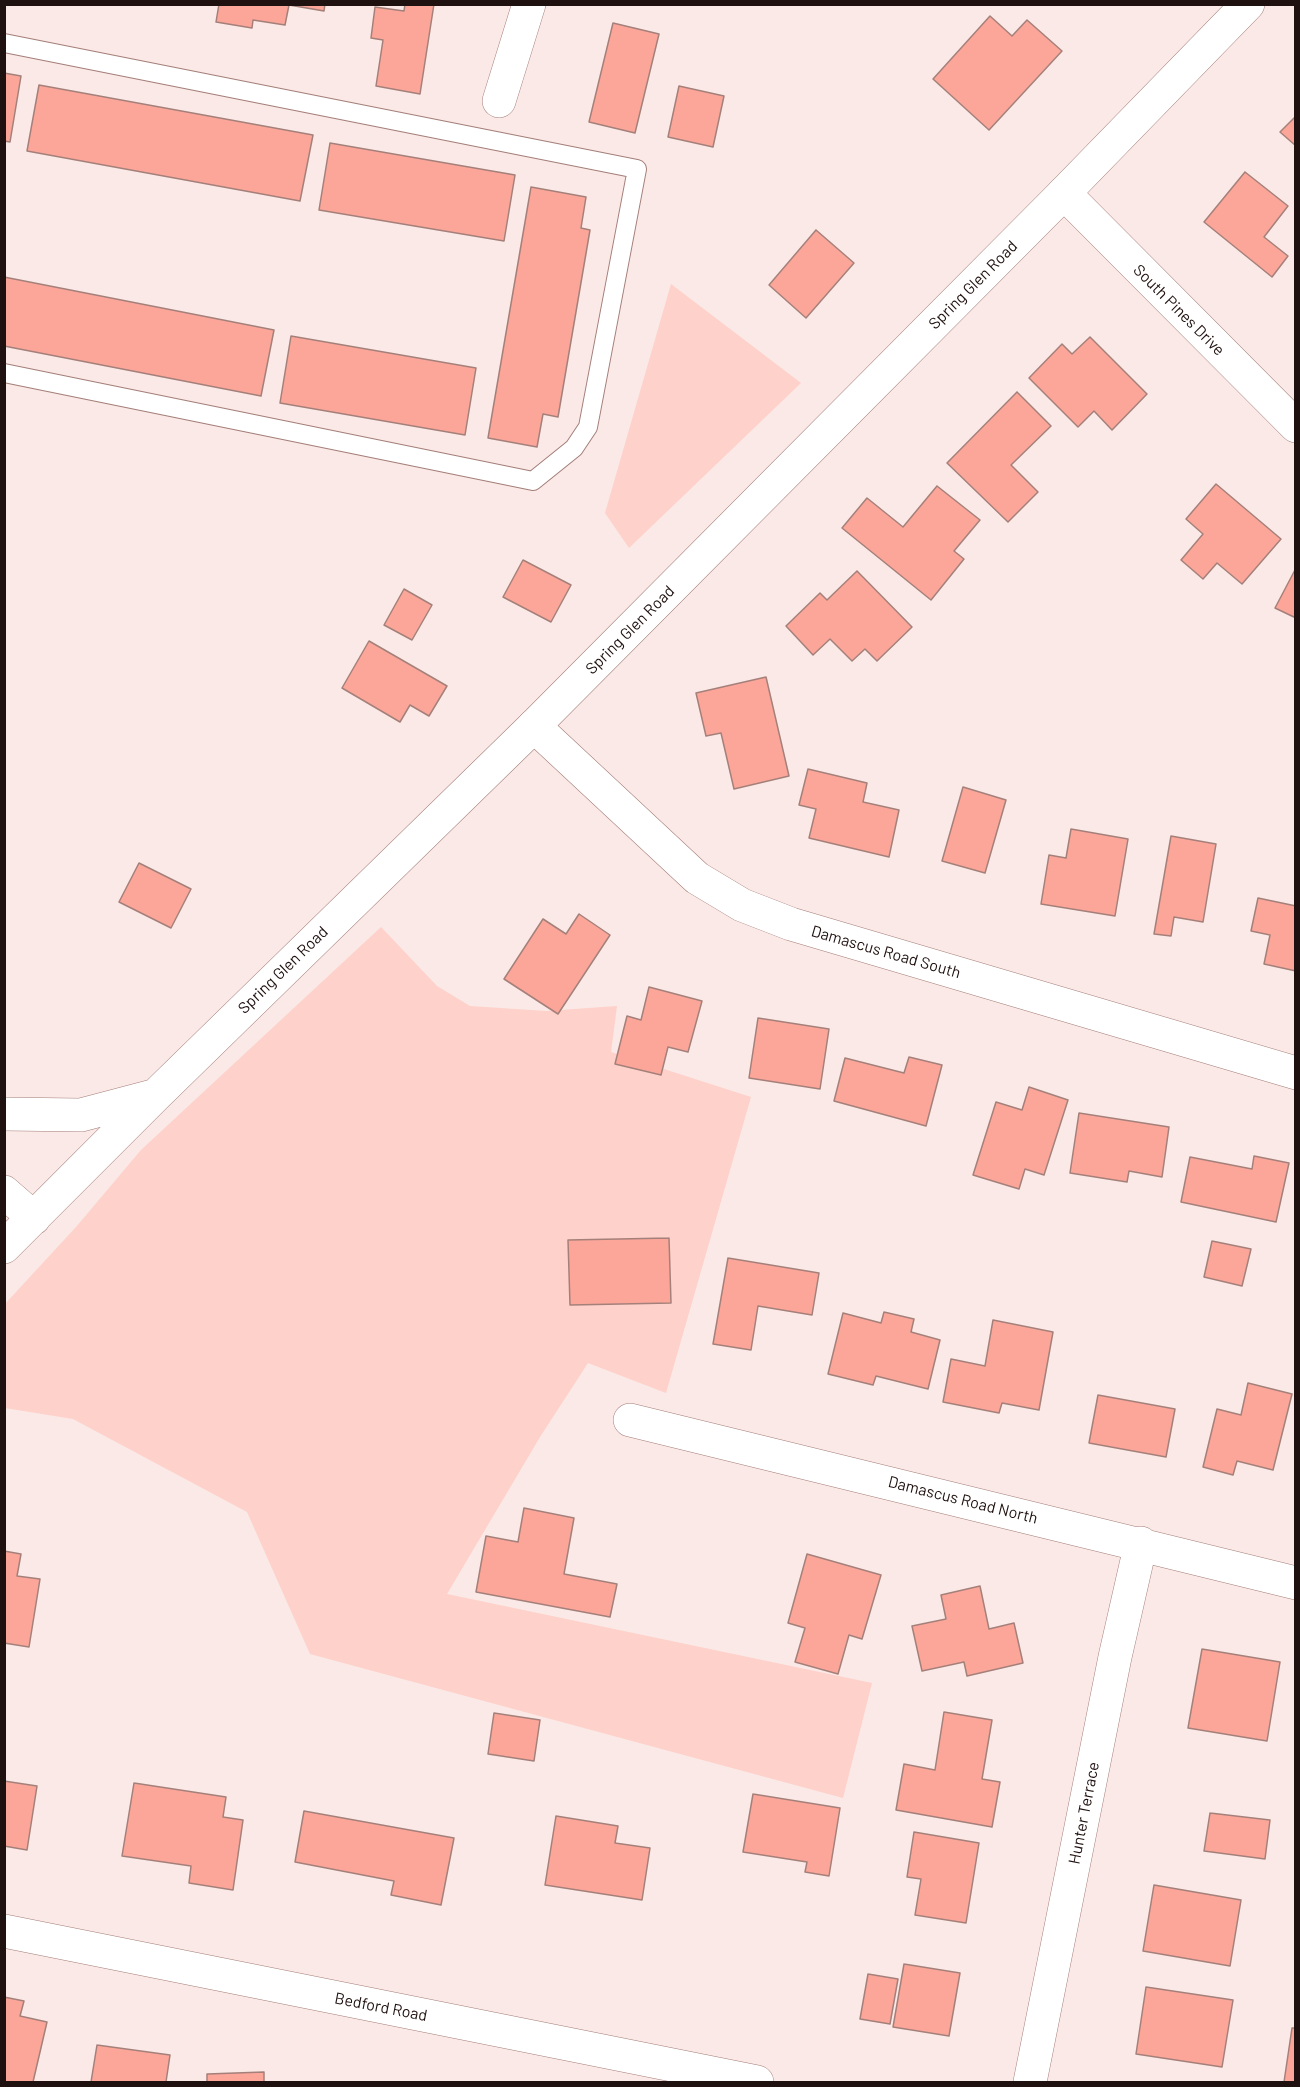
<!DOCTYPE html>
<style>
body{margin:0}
#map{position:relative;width:1300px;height:2087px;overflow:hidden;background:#fae9e6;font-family:Barlow,sans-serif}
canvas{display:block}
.frame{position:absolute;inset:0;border:6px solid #1f110f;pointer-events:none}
</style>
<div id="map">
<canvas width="1300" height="2087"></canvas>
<div class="frame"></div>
</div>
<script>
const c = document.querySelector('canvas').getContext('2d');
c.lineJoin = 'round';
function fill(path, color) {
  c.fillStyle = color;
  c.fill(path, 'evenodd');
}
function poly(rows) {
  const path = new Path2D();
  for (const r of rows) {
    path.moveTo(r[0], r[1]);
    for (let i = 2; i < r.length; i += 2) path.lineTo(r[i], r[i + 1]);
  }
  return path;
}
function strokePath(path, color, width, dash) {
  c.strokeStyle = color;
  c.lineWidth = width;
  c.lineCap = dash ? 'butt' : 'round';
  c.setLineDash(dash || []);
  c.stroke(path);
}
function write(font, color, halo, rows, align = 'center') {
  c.font = font + ' Barlow,sans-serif';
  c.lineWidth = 4.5;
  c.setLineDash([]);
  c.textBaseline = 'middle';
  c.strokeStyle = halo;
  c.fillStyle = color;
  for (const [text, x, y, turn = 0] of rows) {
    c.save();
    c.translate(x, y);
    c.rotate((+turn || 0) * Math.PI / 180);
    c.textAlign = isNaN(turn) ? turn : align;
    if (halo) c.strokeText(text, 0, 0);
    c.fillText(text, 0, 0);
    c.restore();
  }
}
const green = poly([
 [671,284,801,383,629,548,605,513],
 [381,927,437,986,470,1006,546,1011,617,1006,611,1052,751,1097,666,1393,588,1363,540,1437,447,1594,872,1683,843,1798,310,1654,247,1512,73,1419,5,1408,4,1305,76,1227,141,1150]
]);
const building = poly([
 [219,4,325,4,324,11,289,5,285,25,253,20,252,28,216,22,219,4],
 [405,4,434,4,420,94,376,86,383,40,371,38,375,7,404,11,405,4],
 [990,16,1012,36,1027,20,1062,51,989,130,933,79,990,16],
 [613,23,659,34,635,133,589,122,613,23],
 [4,73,21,76,10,142,4,141,4,73],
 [39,85,313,135,300,201,27,151,39,85],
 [679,86,724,96,713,147,668,137,679,86],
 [1296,116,1296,146,1280,132,1296,116],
 [330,143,515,175,504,241,319,210,330,143],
 [1245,172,1288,206,1264,237,1288,256,1272,277,1204,222,1245,172],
 [531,187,586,197,581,228,590,230,558,417,543,414,537,447,488,438,531,187],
 [816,230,854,263,806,318,769,285,816,230],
 [4,277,274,330,261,396,4,346,4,277],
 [291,336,476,368,465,435,280,403,291,336],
 [1090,337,1147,394,1112,430,1094,411,1078,427,1029,378,1062,344,1072,354,1090,337],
 [1017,392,1051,426,1011,465,1038,492,1008,522,947,463,1017,392],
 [1216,484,1281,539,1242,584,1217,563,1203,579,1181,560,1203,534,1186,519,1216,484],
 [937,486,980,520,954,551,964,559,931,600,842,528,867,498,903,527,937,486],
 [523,560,571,585,551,622,503,597,523,560],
 [1296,568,1296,618,1275,608,1296,568],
 [857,571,912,627,877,661,865,649,852,661,830,639,813,655,786,626,820,593,827,600,857,571],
 [404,589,432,605,412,640,384,625,404,589],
 [369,641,447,686,429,716,410,705,400,722,342,688,369,641],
 [766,677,789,776,734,789,721,733,706,736,696,693,766,677],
 [808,769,867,783,863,802,899,810,889,857,809,838,816,809,799,805,808,769],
 [963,787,1006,800,985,873,942,861,963,787],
 [1071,829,1128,839,1115,916,1041,904,1049,855,1066,858,1071,829],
 [1171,836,1216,844,1203,922,1174,917,1171,936,1154,934,1171,836],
 [139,863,191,889,171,928,119,902,139,863],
 [1258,898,1296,906,1296,971,1264,964,1270,935,1251,931,1258,898],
 [579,914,610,935,558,1014,504,979,543,919,566,934,579,914],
 [649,987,702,1001,688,1052,668,1047,661,1075,615,1064,627,1016,641,1020,649,987],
 [758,1018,829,1029,820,1089,749,1078,758,1018],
 [909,1057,942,1065,926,1126,834,1101,845,1058,904,1073,909,1057],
 [1029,1087,1068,1100,1044,1175,1025,1169,1019,1189,973,1175,996,1102,1022,1110,1029,1087],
 [1079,1113,1169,1127,1162,1177,1129,1171,1127,1182,1070,1173,1079,1113],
 [1254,1156,1289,1163,1276,1222,1181,1202,1190,1157,1252,1169,1254,1156],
 [669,1238,671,1303,570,1305,568,1240,669,1238],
 [1212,1241,1251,1249,1242,1286,1204,1277,1212,1241],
 [728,1258,819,1273,812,1315,758,1306,751,1350,713,1344,728,1258],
 [884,1312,914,1319,911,1332,940,1340,928,1389,876,1376,873,1385,828,1374,843,1313,881,1323,884,1312],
 [993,1320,1053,1332,1039,1410,1002,1403,999,1413,943,1402,951,1359,985,1366,993,1320],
 [1248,1383,1292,1394,1273,1470,1237,1461,1233,1475,1203,1467,1217,1409,1241,1415,1248,1383],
 [1098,1395,1175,1409,1166,1457,1089,1443,1098,1395],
 [524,1508,574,1518,564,1574,617,1584,610,1617,476,1592,486,1536,518,1542,524,1508],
 [4,1551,21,1554,17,1576,40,1579,29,1647,4,1643,4,1551],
 [807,1554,881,1575,862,1639,849,1635,838,1674,795,1662,805,1628,788,1623,807,1554],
 [980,1586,989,1629,1014,1623,1023,1663,967,1676,964,1662,922,1671,912,1626,946,1619,941,1595,980,1586],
 [1202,1649,1280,1662,1267,1741,1188,1728,1202,1649],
 [944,1712,992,1720,982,1779,1000,1782,992,1827,896,1810,904,1764,935,1770,944,1712],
 [494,1713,540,1720,534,1761,488,1754,494,1713],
 [4,1781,37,1786,27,1850,4,1846,4,1781],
 [134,1783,226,1797,223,1817,243,1820,233,1890,189,1883,191,1866,122,1856,134,1783],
 [753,1794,840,1808,829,1876,805,1872,807,1862,743,1852,753,1794],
 [304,1811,454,1838,441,1905,391,1895,394,1881,295,1862,304,1811],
 [1210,1813,1270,1820,1265,1859,1204,1851,1210,1813],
 [556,1816,618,1826,615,1843,650,1848,642,1900,545,1885,556,1816],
 [914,1832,979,1843,966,1923,915,1915,921,1879,907,1877,914,1832],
 [1154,1885,1241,1900,1230,1966,1143,1951,1154,1885],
 [904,1964,960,1973,949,2036,893,2027,904,1964],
 [868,1974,898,1979,890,2024,860,2019,868,1974],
 [1146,1987,1233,2000,1222,2067,1136,2054,1146,1987],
 [4,1997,24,2001,20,2016,47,2022,33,2082,4,2082,4,1997],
 [1292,2028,1296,2028,1296,2082,1284,2082,1292,2028],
 [97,2045,170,2055,166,2082,91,2082,97,2045],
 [264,2072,264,2082,207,2082,207,2074,264,2072]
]);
const service = poly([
 [4,43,637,169,588,427,574,448,533,481,4,373]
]);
const minor = poly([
 [499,101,529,4],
 [1064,193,1296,426],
 [534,726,697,878,742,905,791,924,1296,1073],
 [630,1420,1296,1583],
 [1030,2082,1115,1657,1141,1543]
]);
const tertiary = poly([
 [4,1114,81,1115,153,1096],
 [4,1192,34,1218],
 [4,1247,155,1096,534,726,1064,193,1248,4],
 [4,1931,757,2082]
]);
const streetNames = [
 ["Spring Glen Road",973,285,-45],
 ["South Pines Drive",1179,310,45],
 ["Spring Glen Road",630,630,-45],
 ["Damascus Road South",886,952,16],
 ["Spring Glen Road",283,970,-44],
 ["Damascus Road North",963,1500,14],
 ["Hunter Terrace",1084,1813,-79],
 ["Bedford Road",381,2007,11]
];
fill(green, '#fed1ca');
fill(building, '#fca69a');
strokePath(building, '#a5807a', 1.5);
strokePath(service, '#a47e79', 20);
strokePath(minor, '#a47e79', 34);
strokePath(tertiary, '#a47e79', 34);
strokePath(service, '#fff', 18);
strokePath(minor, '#fff', 33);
strokePath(tertiary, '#fff', 33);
write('16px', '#1f110f', '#fff', streetNames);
</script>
